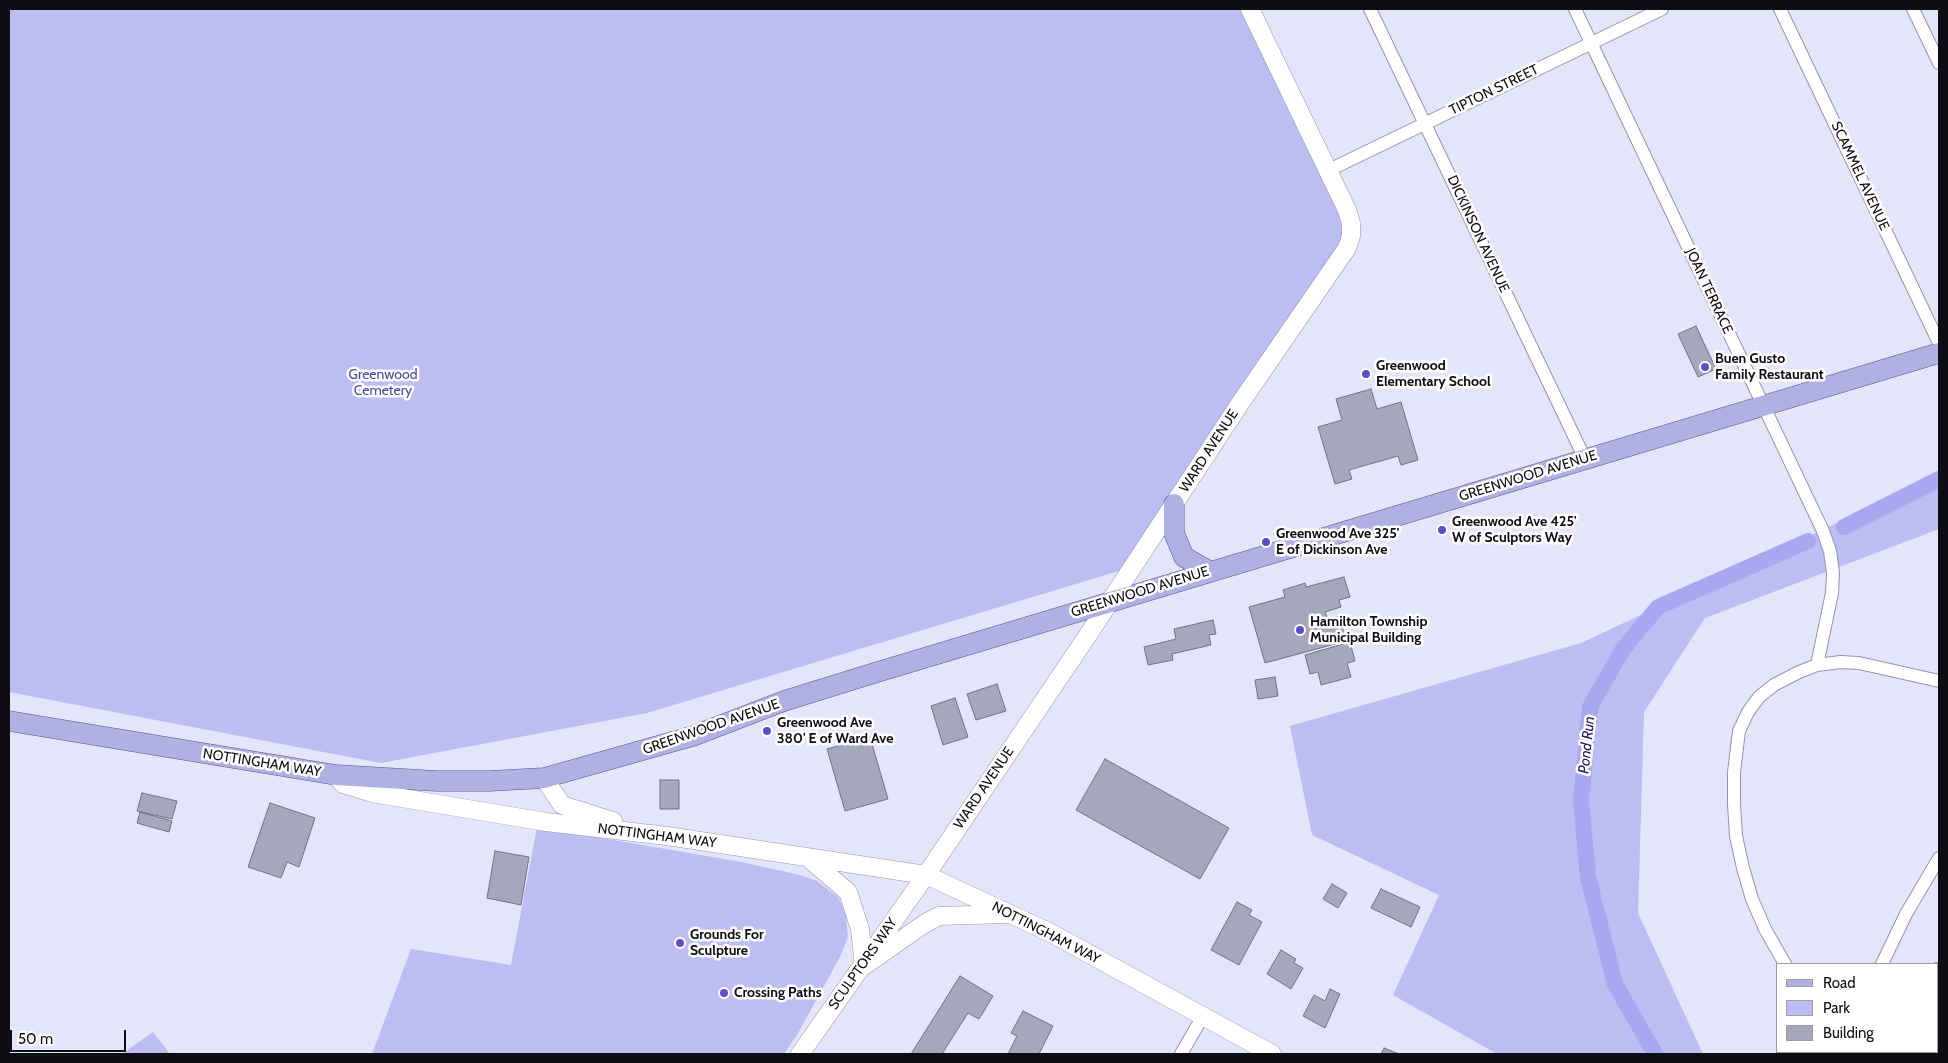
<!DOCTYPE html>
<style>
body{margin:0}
#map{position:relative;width:1948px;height:1063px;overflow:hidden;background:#e4e5fb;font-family:Cabin,sans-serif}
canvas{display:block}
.frame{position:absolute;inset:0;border:10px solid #0d0d14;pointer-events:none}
.legend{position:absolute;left:1776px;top:963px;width:162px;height:90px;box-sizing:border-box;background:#fff;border:1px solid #9e9ea1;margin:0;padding:6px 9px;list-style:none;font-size:15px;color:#0d0d14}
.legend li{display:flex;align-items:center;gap:10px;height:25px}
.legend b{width:25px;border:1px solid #9e9ea1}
.scale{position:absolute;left:10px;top:1030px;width:116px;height:22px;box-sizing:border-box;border:2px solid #0d0d14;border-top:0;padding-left:6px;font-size:15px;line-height:18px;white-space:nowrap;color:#0d0d14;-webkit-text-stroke:4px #fff;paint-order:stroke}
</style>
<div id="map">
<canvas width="1948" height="1063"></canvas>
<div class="frame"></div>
<ul class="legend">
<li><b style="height:6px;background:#b1b0e2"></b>Road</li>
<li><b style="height:14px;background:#bcbdf3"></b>Park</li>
<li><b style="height:14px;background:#a6a7bc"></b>Building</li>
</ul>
<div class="scale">50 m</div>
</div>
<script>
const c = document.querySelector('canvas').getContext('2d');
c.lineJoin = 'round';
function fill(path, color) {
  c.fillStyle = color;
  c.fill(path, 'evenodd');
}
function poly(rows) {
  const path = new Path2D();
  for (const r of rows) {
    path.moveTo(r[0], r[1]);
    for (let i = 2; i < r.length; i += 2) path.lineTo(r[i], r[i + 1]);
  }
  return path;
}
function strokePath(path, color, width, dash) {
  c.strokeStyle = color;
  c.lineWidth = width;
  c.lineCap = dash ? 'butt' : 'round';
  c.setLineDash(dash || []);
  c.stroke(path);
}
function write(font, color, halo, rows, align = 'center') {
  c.font = font + ' Cabin,sans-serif';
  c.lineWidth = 5;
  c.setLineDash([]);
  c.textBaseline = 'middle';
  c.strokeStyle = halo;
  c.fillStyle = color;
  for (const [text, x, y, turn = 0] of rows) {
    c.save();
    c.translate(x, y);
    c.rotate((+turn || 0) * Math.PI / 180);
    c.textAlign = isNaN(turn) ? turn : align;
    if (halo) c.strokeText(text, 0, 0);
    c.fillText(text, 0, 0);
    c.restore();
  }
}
const green = poly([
 [9,9,1247,9,1357,243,1139,565,647,713,381,763,9,692],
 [1939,475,1939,529,1705,618,1644,712,1638,913,1703,1054,1497,1054,1393,995,1439,895,1312,835,1290,726,1581,643],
 [537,827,742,862,800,875,817,881,838,897,846,914,848,937,840,957,797,1035,784,1054,372,1054,411,949,511,965],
 [153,1032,170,1054,122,1054]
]);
const canal = poly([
 [1844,527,1939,479],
 [1655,1054,1615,984,1588,877,1581,801,1590,707,1623,649,1658,607,1808,541]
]);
const building = poly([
 [1696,326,1716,369,1698,377,1678,334,1696,326],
 [1371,389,1377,409,1401,402,1418,460,1401,465,1398,456,1349,470,1352,479,1335,484,1318,427,1342,420,1336,399,1371,389],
 [1344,577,1350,597,1339,600,1341,607,1325,612,1328,620,1339,616,1346,641,1265,663,1249,607,1285,597,1283,590,1305,583,1306,587,1344,577],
 [1213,620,1216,634,1209,635,1211,645,1172,654,1173,660,1148,665,1144,647,1176,639,1174,629,1213,620],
 [1350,642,1355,661,1347,663,1351,677,1321,685,1318,672,1310,674,1305,655,1350,642],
 [1275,677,1278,696,1258,699,1255,680,1275,677],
 [997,684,1006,711,976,720,967,694,997,684],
 [955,698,968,737,943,745,931,706,955,698],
 [870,737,888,799,845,811,827,749,870,737],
 [1105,759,1229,828,1200,879,1076,810,1105,759],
 [660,780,679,780,679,809,660,809,660,780],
 [142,793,177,801,172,819,137,811,142,793],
 [270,803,315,818,299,867,287,862,281,878,248,867,270,803],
 [140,812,172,821,169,832,137,823,140,812],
 [495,851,529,857,521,905,487,898,495,851],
 [1332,884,1347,893,1338,908,1323,899,1332,884],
 [1381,889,1420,907,1411,927,1371,908,1381,889],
 [1237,902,1252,910,1249,915,1262,922,1239,965,1211,950,1237,902],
 [1281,950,1296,959,1294,963,1303,968,1291,989,1267,974,1281,950],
 [960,976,993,996,979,1019,968,1013,942,1054,911,1054,960,976],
 [1330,989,1340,994,1325,1028,1303,1016,1314,995,1325,1001,1330,989],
 [1023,1011,1053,1026,1039,1054,1008,1054,1017,1036,1011,1033,1023,1011],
 [1384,1048,1399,1054,1381,1054,1384,1048]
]);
const street = poly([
 [1370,9,1585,459],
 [1575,9,1823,531,1830,551,1833,573,1832,593,1817,665],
 [1780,9,1939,343],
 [1913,9,1939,63],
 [1327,171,1662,9],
 [1785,964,1765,929,1752,899,1743,868,1736,836,1734,804,1734,772,1739,731,1748,712,1759,697,1774,685,1799,672,1817,665,1841,662,1859,663,1939,681],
 [1882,964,1906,914,1939,858],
 [1937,969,1939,970],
 [1852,1052,1854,1054],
 [1181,1054,1203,1016]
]);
const secondary = poly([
 [336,775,343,784,372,793,546,822,667,836,926,875,1049,932,1272,1054],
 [544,778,562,805,613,821],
 [807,857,848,892,860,929,864,966,924,924,939,916,1005,914],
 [800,1054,926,875,1086,638,1241,402,1347,248,1351,236,1351,223,1347,210,1250,9]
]);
const primary = poly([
 [1174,504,1174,533,1184,557,1209,571],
 [9,721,336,775,437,781,489,781,544,778,693,736,784,701,871,674,1939,353]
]);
const markers = [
 [1705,367,5,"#5d4fc8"],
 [1366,374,5,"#5d4fc8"],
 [1442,530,5,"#5d4fc8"],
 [1266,542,5,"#5d4fc8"],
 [1300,630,5,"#5d4fc8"],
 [767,731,5,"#5d4fc8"],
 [680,943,5,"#5d4fc8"],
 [724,993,5,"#5d4fc8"]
];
const streetNames = [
 ["TIPTON STREET",1494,90,-26],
 ["SCAMMEL AVENUE",1860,176,65],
 ["DICKINSON AVENUE",1478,234,65],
 ["JOAN TERRACE",1709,291,65],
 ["WARD AVENUE",1209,451,-57],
 ["GREENWOOD AVENUE",1528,476,-17],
 ["GREENWOOD AVENUE",1140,592,-17],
 ["GREENWOOD AVENUE",711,727,-19],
 ["NOTTINGHAM WAY",262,763,9],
 ["WARD AVENUE",984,788,-56],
 ["NOTTINGHAM WAY",657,836,7],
 ["NOTTINGHAM WAY",1046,933,27],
 ["SCULPTORS WAY",863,964,-55]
];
const poiNames = [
 ["Buen Gusto",1715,359],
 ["Family Restaurant",1715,375],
 ["Greenwood",1376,366],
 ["Elementary School",1376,382],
 ["Greenwood Ave 425'",1452,522],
 ["W of Sculptors Way",1452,538],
 ["Greenwood Ave 325'",1276,534],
 ["E of Dickinson Ave",1276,550],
 ["Hamilton Township",1310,622],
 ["Municipal Building",1310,638],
 ["Greenwood Ave",777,723],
 ["380' E of Ward Ave",777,739],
 ["Grounds For",690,935],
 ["Sculpture",690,951],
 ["Crossing Paths",734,993]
];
const parkNames = [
 ["Greenwood",383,375],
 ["Cemetery",383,391]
];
const waterNames = [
 ["Pond Run",1587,745,-84]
];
fill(green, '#bcbdf3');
strokePath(canal, '#a7a8f0', 16);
fill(building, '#a6a7bc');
strokePath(building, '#717286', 1);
strokePath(street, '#9495aa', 14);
strokePath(secondary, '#9495aa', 19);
strokePath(primary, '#56548e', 21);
strokePath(street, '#fff', 12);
strokePath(secondary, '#fff', 18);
strokePath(primary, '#b1b0e2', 20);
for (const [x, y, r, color] of markers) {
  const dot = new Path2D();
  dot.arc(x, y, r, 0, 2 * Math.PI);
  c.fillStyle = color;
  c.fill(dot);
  strokePath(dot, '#fff', 2);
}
write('14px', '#0d0d14', '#fff', streetNames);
write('bold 14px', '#0d0d14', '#fff', poiNames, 'left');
write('14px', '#4f489d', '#fff', parkNames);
write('italic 15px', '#281869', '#fff', waterNames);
</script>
